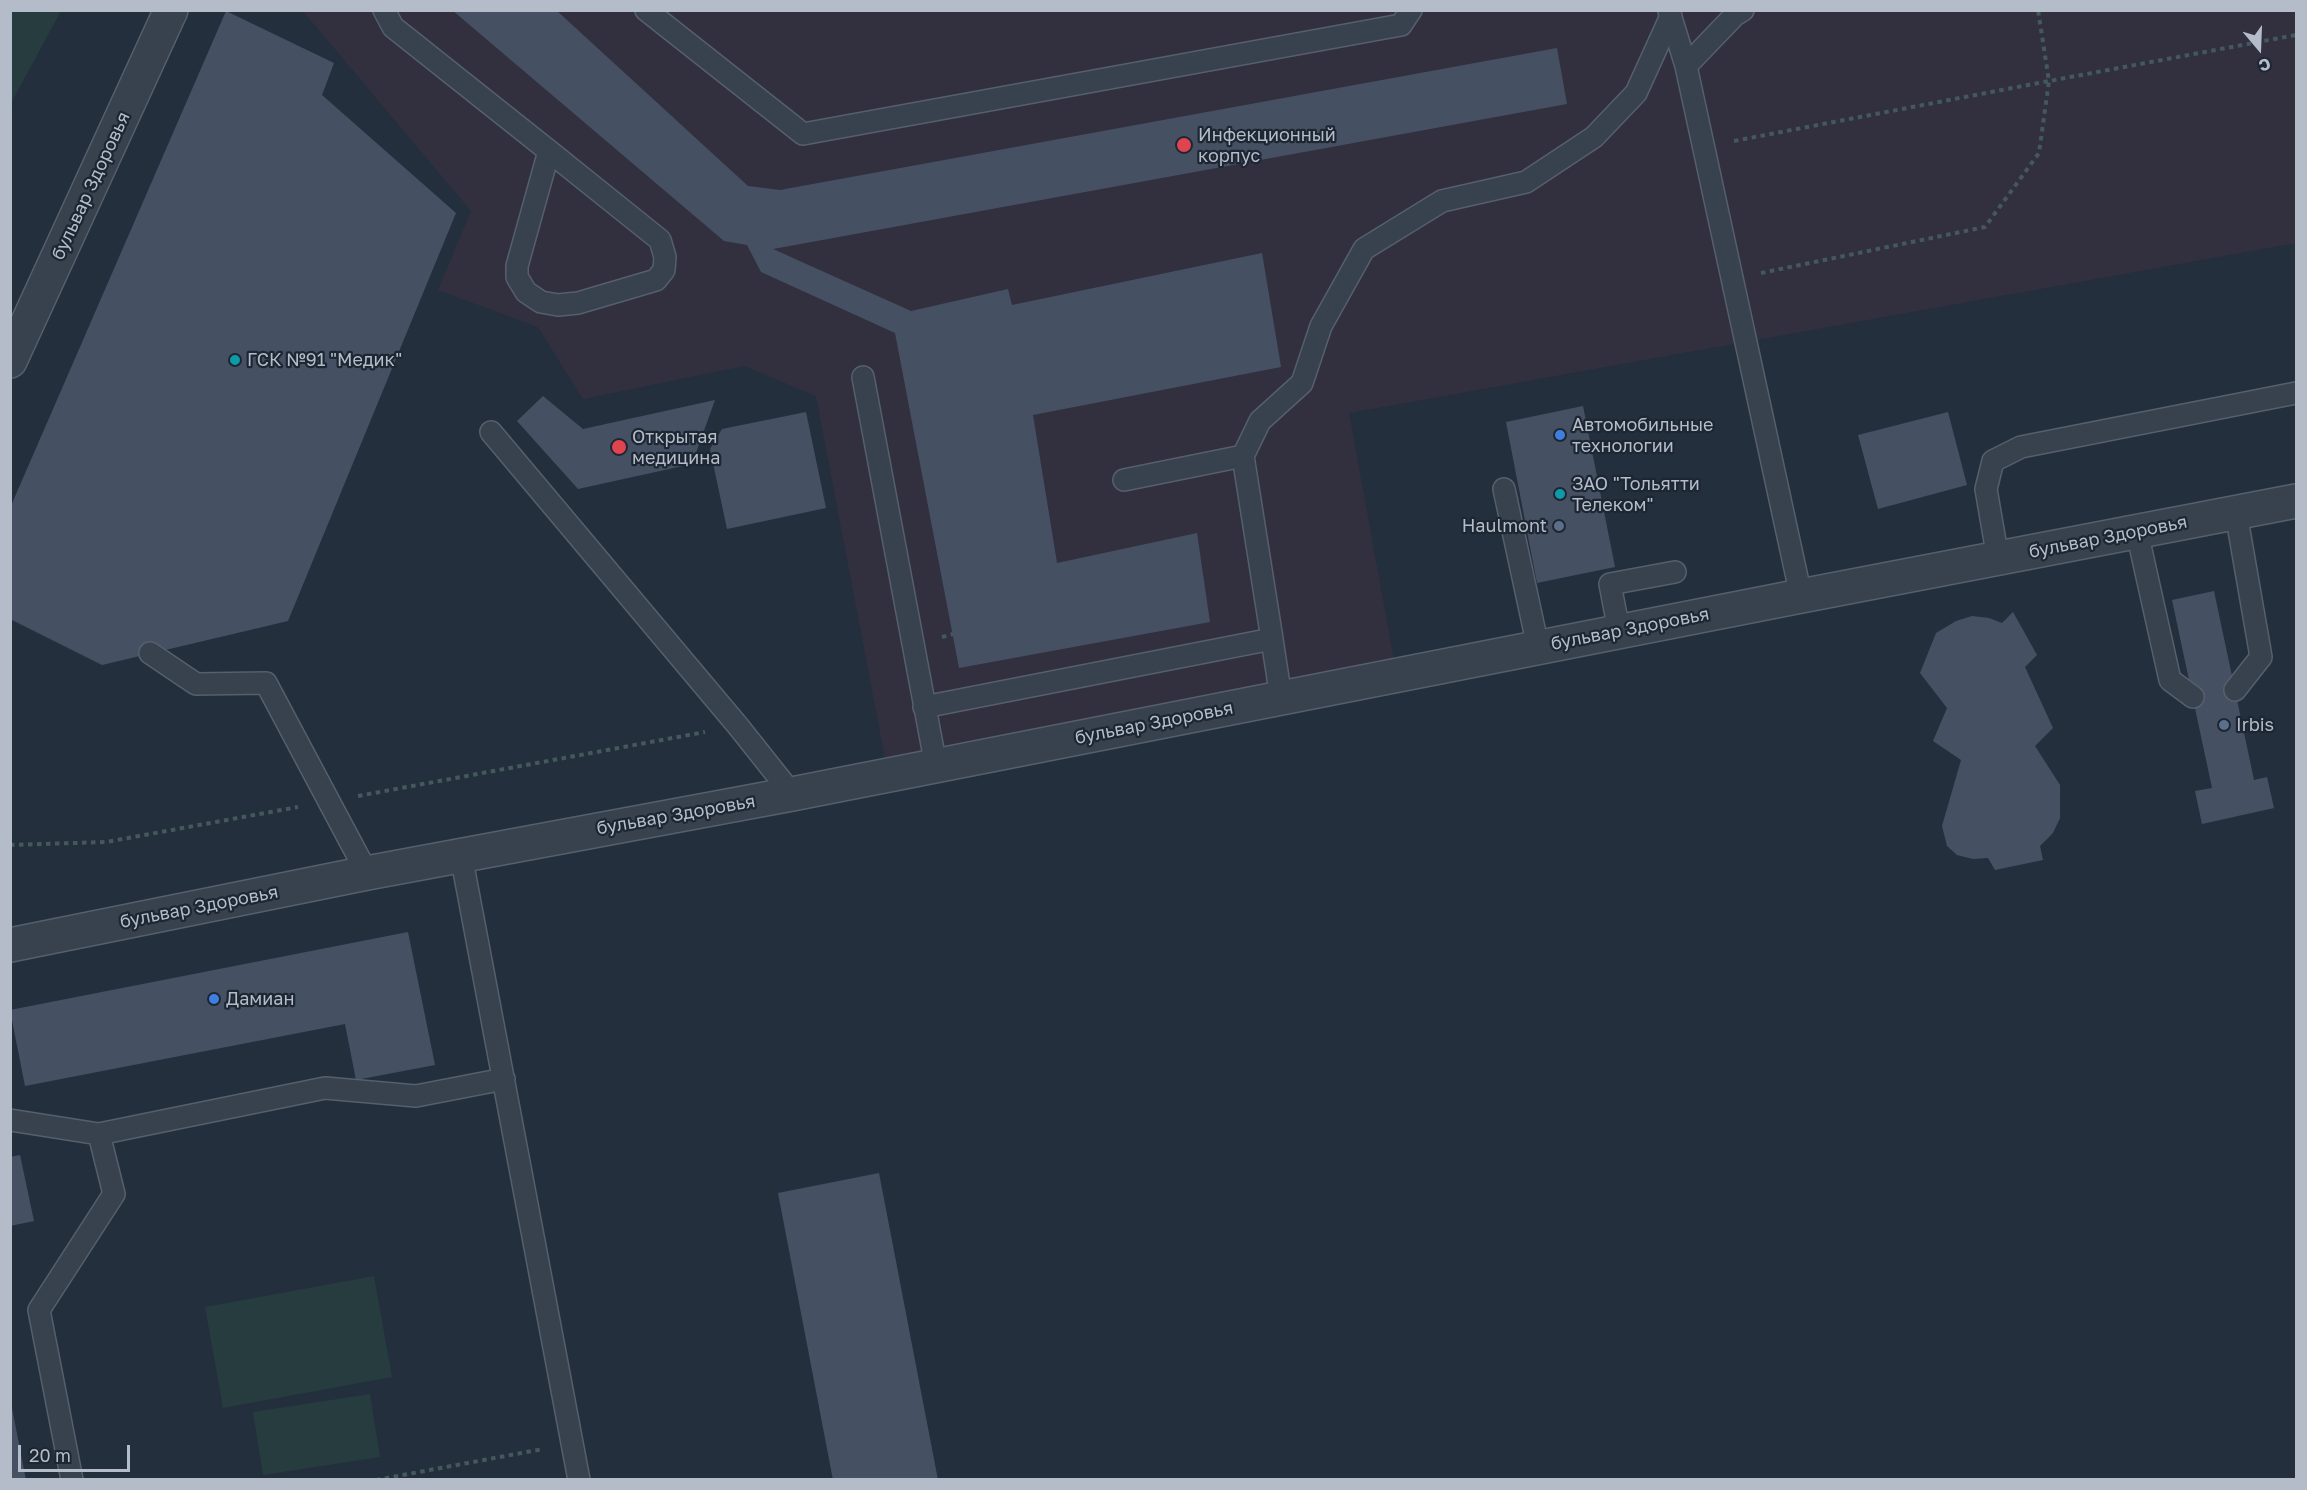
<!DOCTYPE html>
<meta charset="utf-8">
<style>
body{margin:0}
#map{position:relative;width:2307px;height:1490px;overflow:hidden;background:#242f3e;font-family:"Golos Text",sans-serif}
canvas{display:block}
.frame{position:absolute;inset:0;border:12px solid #b4bcc9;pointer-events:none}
.north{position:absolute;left:2229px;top:18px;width:60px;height:60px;-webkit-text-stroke:4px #1d2633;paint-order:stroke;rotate:161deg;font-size:16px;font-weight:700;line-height:24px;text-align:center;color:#b4bcc9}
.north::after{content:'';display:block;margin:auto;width:21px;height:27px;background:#b4bcc9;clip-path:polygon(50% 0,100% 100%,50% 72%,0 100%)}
.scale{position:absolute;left:18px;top:1445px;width:112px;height:27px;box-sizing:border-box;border:3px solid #b4bcc9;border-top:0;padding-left:8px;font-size:18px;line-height:21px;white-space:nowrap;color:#b4bcc9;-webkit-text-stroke:4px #1d2633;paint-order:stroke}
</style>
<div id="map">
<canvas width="2307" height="1490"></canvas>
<div class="frame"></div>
<div class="north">С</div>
<div class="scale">20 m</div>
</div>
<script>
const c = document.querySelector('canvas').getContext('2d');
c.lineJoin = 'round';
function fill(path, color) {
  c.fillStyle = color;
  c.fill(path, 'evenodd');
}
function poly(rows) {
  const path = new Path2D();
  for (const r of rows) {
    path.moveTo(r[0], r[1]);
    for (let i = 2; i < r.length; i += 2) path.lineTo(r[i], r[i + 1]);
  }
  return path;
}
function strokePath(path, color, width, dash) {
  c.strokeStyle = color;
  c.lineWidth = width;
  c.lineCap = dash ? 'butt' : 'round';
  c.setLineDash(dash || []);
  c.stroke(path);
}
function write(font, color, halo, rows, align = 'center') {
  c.font = font + ' "Golos Text",sans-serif';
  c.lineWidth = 4.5;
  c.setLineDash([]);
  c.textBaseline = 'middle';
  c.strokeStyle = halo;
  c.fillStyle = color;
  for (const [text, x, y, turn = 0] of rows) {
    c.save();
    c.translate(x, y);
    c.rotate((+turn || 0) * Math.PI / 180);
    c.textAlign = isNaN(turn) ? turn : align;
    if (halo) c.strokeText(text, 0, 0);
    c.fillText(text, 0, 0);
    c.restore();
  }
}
const medical = poly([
 [303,11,2296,11,2296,243,1349,413,1394,660,885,758,816,396,744,366,583,399,538,327,438,290,471,211]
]);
const green = poly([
 [11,10,61,11,11,103,10,11],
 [374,1276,392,1377,223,1408,205,1307],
 [370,1394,380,1457,263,1475,253,1412]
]);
const building = poly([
 [452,10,556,10,748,186,780,190,1557,48,1567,104,773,249,911,311,1008,289,1012,305,1262,253,1281,367,1033,415,1057,563,1197,533,1210,622,959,668,895,333,761,272,747,245,724,241],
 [226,11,334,63,322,95,456,213,288,621,102,665,10,619,10,508],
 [543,396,583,429,715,400,692,464,578,489,517,421],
 [1583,406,1615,567,1537,583,1506,422],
 [806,412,826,508,727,529,710,449,722,429],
 [1948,412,1967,485,1878,509,1858,435],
 [2214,591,2254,780,2267,777,2274,808,2202,824,2195,791,2212,788,2172,600],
 [2013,612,2037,655,2025,667,2053,728,2035,746,2060,785,2060,818,2053,833,2040,846,2043,860,1995,870,1988,858,1973,859,1957,855,1947,846,1942,826,1961,760,1933,741,1947,708,1920,673,1936,633,1956,621,1972,616,1989,618,2002,623],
 [408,932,435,1065,356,1080,345,1024,25,1086,10,1010],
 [20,1155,34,1221,10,1226,10,1157],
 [879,1173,938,1480,833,1480,778,1193],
 [10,1408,12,1408,26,1480,10,1480]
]);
const path = poly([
 [1734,141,2049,81,2038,10],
 [1761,273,1985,227,2039,153,2049,81,2296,35],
 [942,637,953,634],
 [358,796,705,732],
 [10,845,106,842,298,807],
 [376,1480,543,1449]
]);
const service = poly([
 [384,10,393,27,549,151,660,240,665,257,664,270,656,280,578,303,558,305,541,302,526,292,517,277,517,266,549,151],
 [646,10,803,134,1401,25,1411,10],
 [1669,11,1686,66,1801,596],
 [1686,66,1735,15,1743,10],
 [863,377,936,766],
 [491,432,738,726,792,794],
 [1124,480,1243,456],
 [1504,489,1538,647],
 [2137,532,2170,680,2193,697],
 [1998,559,1986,489,1993,461,2021,447,2296,393],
 [1619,631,1610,584,1675,572],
 [1272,639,1281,698],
 [150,653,196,684,266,683,367,873],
 [2235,690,2261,657,2236,513],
 [924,707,1272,639,1243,456,1260,421,1302,383,1321,326,1364,249,1442,201,1526,182,1594,137,1636,93,1671,16],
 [461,855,579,1480],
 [10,1120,99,1134,325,1088,416,1096,504,1079],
 [72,1480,39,1310,114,1194,99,1134]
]);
const tertiary = poly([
 [10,361,171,10],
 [10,945,367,873,792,794,1801,596,2296,501]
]);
const markers = [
 [1184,145,8,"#e0444e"],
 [235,360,6,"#0f9aa8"],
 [1560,435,6,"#3f7fe0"],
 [619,447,8,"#e0444e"],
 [1560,494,6,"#0f9aa8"],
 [1559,526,6,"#5c6f8a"],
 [2224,725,6,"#5c6f8a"],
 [214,999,6,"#3f7fe0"]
];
const poiNames = [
 ["Инфекционный",1198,135],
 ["корпус",1198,156],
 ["ГСК №91 \"Медик\"",247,360],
 ["Автомобильные",1572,425],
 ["технологии",1572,446],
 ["Открытая",632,437],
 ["медицина",632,458],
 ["ЗАО \"Тольятти",1572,484],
 ["Телеком\"",1572,505],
 ["Haulmont",1547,526,"right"],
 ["Irbis",2236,725],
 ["Дамиан",226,999]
];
const streetNames = [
 ["бульвар Здоровья",91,186,-65],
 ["бульвар Здоровья",2108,537,-11],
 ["бульвар Здоровья",1630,629,-11],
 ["бульвар Здоровья",1154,723,-11],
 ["бульвар Здоровья",676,815,-10],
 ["бульвар Здоровья",199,907,-11]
];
fill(medical, '#32303f');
fill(green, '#263c3f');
fill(building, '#455162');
strokePath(service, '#565f6c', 24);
strokePath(tertiary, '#565f6c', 36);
strokePath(path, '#44595c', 4, [4.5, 4.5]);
strokePath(service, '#38414e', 21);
strokePath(tertiary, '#38414e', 33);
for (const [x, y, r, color] of markers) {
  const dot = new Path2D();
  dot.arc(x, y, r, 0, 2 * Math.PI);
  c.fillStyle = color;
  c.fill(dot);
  strokePath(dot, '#1d2633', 2);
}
write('18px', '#b4bcc9', '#1d2633', poiNames, 'left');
write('18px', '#b4bcc9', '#1d2633', streetNames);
</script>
